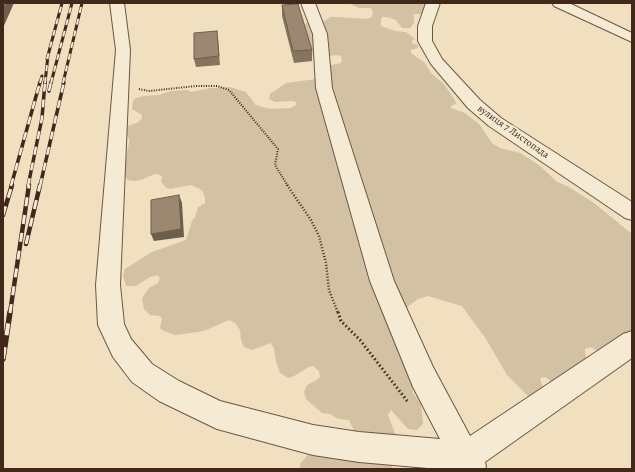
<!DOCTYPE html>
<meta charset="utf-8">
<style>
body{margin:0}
#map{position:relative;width:635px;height:472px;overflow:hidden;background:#f0e0bf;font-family:Alegreya,serif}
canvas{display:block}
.frame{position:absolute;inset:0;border:4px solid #42271b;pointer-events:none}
</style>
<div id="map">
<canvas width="635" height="472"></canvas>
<div class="frame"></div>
</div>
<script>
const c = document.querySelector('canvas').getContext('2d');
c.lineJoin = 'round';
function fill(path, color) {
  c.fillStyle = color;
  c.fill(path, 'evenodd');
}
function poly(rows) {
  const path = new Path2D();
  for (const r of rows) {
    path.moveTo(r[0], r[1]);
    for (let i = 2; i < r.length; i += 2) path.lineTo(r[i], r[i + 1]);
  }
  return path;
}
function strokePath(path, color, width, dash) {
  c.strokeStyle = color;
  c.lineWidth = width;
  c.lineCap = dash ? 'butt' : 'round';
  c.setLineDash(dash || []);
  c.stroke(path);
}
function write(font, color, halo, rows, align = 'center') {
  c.font = font + ' Alegreya,serif';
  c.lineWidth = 4;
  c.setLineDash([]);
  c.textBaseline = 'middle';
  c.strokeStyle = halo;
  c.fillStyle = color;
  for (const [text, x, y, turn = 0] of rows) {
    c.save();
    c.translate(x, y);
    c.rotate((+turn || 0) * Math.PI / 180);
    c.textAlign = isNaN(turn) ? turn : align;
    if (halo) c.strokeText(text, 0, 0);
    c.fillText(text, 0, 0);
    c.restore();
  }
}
const green = poly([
 [348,3,430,3,423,14,414,14,414,23,410,28,402,28,396,20,387,17,382,17,381,20,381,26,395,31,406,32,415,39,412,41,412,43,418,45,418,48,411,50,411,53,425,63,431,73,444,84,455,100,456,104,451,106,451,108,465,113,479,124,492,143,500,148,520,153,528,158,540,166,557,182,567,186,594,203,632,234,632,337,598,351,590,347,585,349,585,354,587,359,554,384,546,377,540,378,544,392,531,399,507,375,486,339,462,306,428,296,418,299,403,310,401,344,399,355,411,367,413,393,421,404,423,424,417,430,408,429,391,410,388,415,396,436,359,441,349,420,338,419,330,414,322,413,306,399,304,392,307,385,315,381,320,377,319,371,313,366,309,367,294,376,288,378,280,373,276,361,274,349,271,343,252,350,244,347,241,340,240,330,235,323,229,320,206,330,198,332,175,335,164,331,160,328,162,319,160,316,150,315,144,309,142,298,149,288,158,283,160,278,157,275,150,277,136,286,126,286,123,275,125,269,152,252,186,240,192,221,195,217,198,207,205,203,205,198,203,192,200,189,191,185,170,189,165,187,161,181,162,177,160,175,155,174,141,180,133,181,128,180,124,175,124,168,129,143,129,139,125,133,126,129,128,126,139,122,142,118,142,115,132,109,133,101,136,98,144,96,159,95,171,91,187,90,191,92,211,88,230,87,246,92,256,105,262,107,272,109,290,108,296,105,296,102,292,101,275,102,269,99,270,94,286,83,316,79,327,66,341,63,342,60,341,56,336,55,330,56,328,59,314,59,304,26,308,21,322,22,331,17,337,17,367,19,372,17,373,11,371,8,359,8],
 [311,451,390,458,393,469,300,469,300,464]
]);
const pathFar2 = poly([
 [139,89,149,91,196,86,217,86,229,90,278,149,275,165,288,186]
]);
const pathFar1 = poly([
 [287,185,311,220,319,236,326,263,329,290,338,313]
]);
const path = poly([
 [338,312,341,321,360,340,408,402]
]);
const minor = poly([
 [110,3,124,3,130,50,120,285,124,324,131,339,152,364,179,381,220,401,313,425,359,432,440,439,413,387,370,281,316,88,313,34,301,3,315,3,327,34,332,88,394,281,433,367,470,436,623,334,632,331,632,358,485,462,486,466,485,469,439,469,359,462,313,455,217,429,159,401,132,382,113,357,98,325,96,285,116,50,110,3],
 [426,3,440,3,432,26,432,41,442,59,480,100,501,118,632,202,632,220,625,218,489,126,468,108,431,64,418,41,418,26,426,3],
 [552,3,569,3,632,33,632,42,554,6,552,3]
]);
const railFar3 = poly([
 [47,59,62,3],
 [40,83,42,76],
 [45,83,48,55],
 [51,83,72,3],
 [63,83,82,3]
]);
const railFar2 = poly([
 [49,91,51,82],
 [11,186,40,82],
 [28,186,42,118,45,82],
 [40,186,64,82]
]);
const railFar1 = poly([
 [3,215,12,185],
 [26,244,40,185],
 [10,313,29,185]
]);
const rail = poly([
 [3,359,10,312]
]);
const wall = poly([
 [282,5,312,50,312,61,294,63,282,16],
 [217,31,218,39,220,65,196,67,194,59]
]);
const shadedWall = poly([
 [6,3,14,3,3,28,3,10],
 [179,195,182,203,184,237,154,241,151,234]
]);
const building = poly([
 [3,3,6,3,3,10,3,3],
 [298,4,312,50,293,51,282,5,298,4],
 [217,31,219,56,194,59,194,33,217,31],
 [179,195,181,229,151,234,151,200,179,195]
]);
const farStreetnames = [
 ["вулиця 7 Листопада",513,132,35]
];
fill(green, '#d2c1a3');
strokePath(minor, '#6e5544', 2);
strokePath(pathFar2, '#42271b', 2, [1, 1.5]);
strokePath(pathFar1, '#42271b', 2.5, [1, 2]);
strokePath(path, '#42271b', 3, [1.5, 2.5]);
fill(minor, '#f5ebd5');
strokePath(railFar3, '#42271b', 3);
strokePath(railFar2, '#42271b', 3.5);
strokePath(railFar1, '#42271b', 4.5);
strokePath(rail, '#42271b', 5.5);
strokePath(railFar3, '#f5ebd5', 2, [6]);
strokePath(railFar2, '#f5ebd5', 2.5, [8]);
strokePath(railFar1, '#f5ebd5', 3, [9]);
strokePath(rail, '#f5ebd5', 4, [12]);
fill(wall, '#867460');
fill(shadedWall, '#6d5e4e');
fill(building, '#9c8770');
strokePath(building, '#6d5e4e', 1);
write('10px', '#42271b', '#f5ebd5', farStreetnames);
</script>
